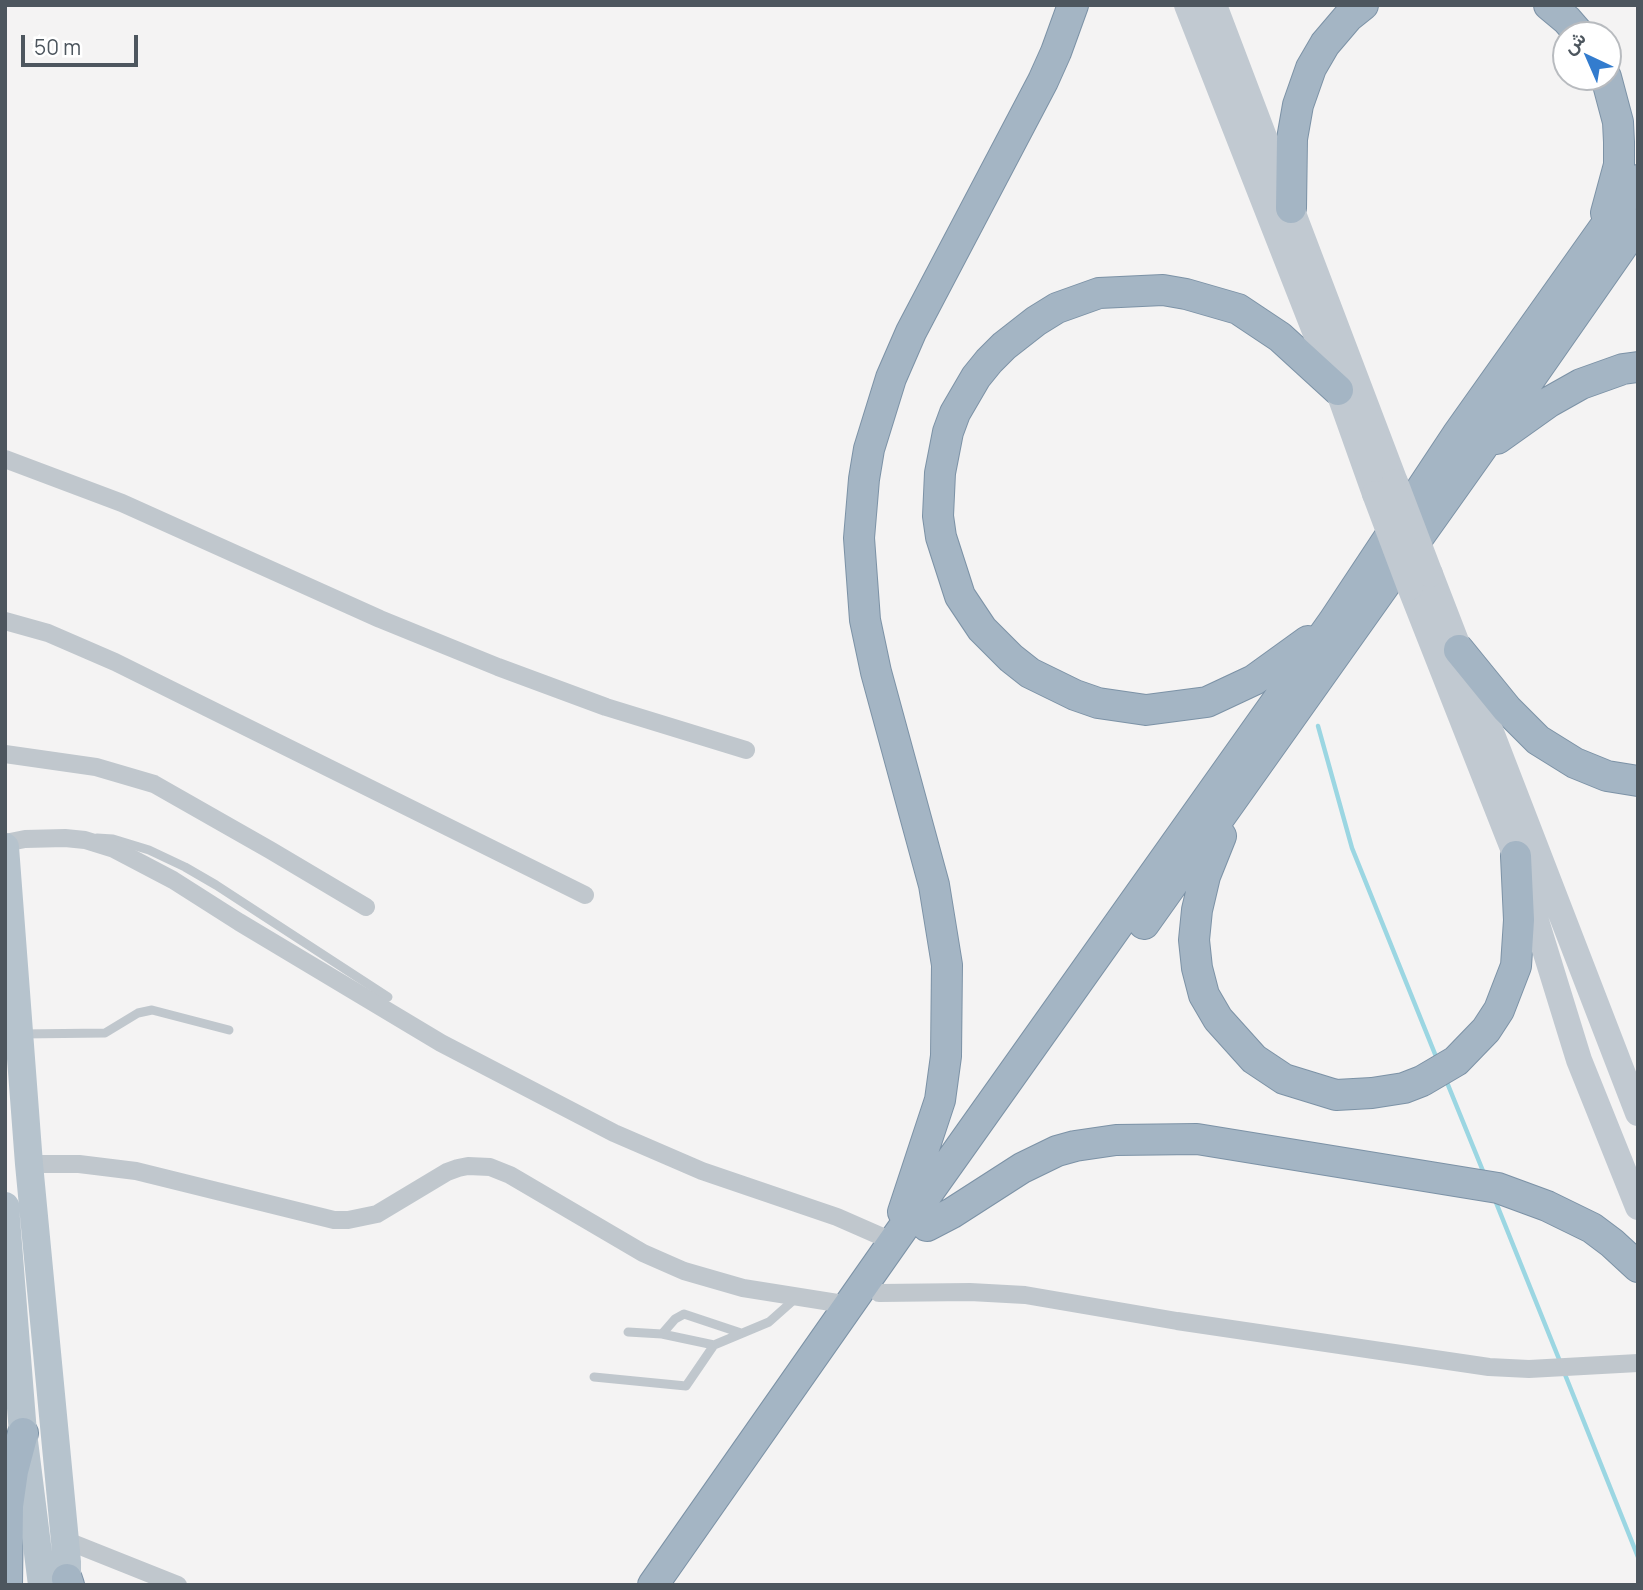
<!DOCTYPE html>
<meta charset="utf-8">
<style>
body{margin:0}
#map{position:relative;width:1643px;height:1590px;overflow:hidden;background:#f4f3f3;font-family:Manrope,Vazirmatn,sans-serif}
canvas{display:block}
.frame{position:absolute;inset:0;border:7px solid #4d565e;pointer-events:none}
.north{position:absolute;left:1552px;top:21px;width:70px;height:70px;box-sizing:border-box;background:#fff;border:2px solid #b8bbbf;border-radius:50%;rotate:316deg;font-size:19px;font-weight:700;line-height:28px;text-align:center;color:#4d565e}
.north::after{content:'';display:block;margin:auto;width:24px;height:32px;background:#337cce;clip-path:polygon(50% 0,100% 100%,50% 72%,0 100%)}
.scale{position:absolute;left:21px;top:35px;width:117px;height:32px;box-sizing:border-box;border:4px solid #4d565e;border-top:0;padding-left:9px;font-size:21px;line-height:24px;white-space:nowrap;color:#4d565e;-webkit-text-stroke:5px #fff;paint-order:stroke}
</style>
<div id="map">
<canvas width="1643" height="1590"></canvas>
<div class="frame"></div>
<div class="north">ش</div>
<div class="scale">50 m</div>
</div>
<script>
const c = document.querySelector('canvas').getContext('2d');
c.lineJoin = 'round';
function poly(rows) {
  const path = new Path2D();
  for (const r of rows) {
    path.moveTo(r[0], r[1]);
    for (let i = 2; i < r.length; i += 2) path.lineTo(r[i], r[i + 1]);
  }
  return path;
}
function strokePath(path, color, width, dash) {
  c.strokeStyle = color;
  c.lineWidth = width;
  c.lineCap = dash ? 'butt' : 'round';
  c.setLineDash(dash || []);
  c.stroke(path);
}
const stream = poly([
 [1318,726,1352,848,1437,1059],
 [1446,1080,1485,1176],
 [1495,1200,1561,1364],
 [1564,1372,1638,1557]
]);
const service = poly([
 [97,838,113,839,149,850,185,867,216,885,388,997],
 [22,1034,105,1033,138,1013,152,1010,229,1030],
 [628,1332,662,1334,714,1345],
 [662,1334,675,1319,684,1314,741,1333],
 [594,1377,686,1386,714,1345,769,1322,796,1298]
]);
const minor = poly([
 [5,459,122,503,380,619,498,667,606,707,746,750],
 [5,621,48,633,115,662,585,895],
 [5,754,96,767,154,784,270,850,366,907],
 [5,843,25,839,65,838,85,840,114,849,173,880,239,922,441,1043,614,1133,702,1171,837,1217,894,1242],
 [29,1164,79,1164,136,1171,334,1220,348,1220,377,1214,447,1172,458,1168,468,1166,490,1167,510,1175,643,1253,684,1271,743,1288,850,1305],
 [879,1293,970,1292,1025,1295,1177,1321,1489,1367,1529,1369,1638,1363],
 [65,1540,178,1585]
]);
const secondary = poly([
 [1187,5,1338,390,1375,494],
 [1214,5,1395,482],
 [1430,574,1638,1113],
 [1410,587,1516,856,1579,1060,1638,1207]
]);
const primary = poly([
 [5,847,29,1164,67,1562,67,1585],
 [5,1206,23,1433,42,1585]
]);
const trunk = poly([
 [1549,5,1567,20,1580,35],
 [1291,208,1292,139,1298,105,1311,68,1325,44,1348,17,1363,5],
 [1606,213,1619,165,1619,142,1618,122,1606,77],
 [1497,439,1549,402,1581,384,1623,369,1638,367],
 [1308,641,1254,680,1207,702,1146,710,1098,703,1075,695,1030,673,1011,658,982,629,960,596,941,537,938,516,940,473,948,432,955,413,976,377,989,361,1004,346,1036,321,1057,308,1099,293,1163,290,1186,294,1238,309,1280,337,1338,390],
 [1459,650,1507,709,1538,740,1575,763,1607,776,1638,781],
 [1221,836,1205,876,1197,910,1194,940,1197,968,1204,995,1218,1019,1254,1059,1284,1079,1336,1095,1372,1093,1404,1088,1422,1081,1456,1061,1486,1030,1499,1010,1516,966,1519,920,1516,856],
 [1144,924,1479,452,1638,224],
 [903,1212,940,1100,946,1056,947,965,934,885,876,672,865,620,859,538,864,479,869,449,891,378,911,332,1043,81,1056,52,1073,5],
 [927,1226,952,1213,1022,1168,1057,1151,1075,1146,1116,1140,1197,1139,1498,1188,1547,1206,1592,1228,1612,1243,1638,1267],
 [67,1579,69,1585],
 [7,1585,8,1506,13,1471,23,1433],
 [653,1585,896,1238,1333,622,1457,435,1638,180]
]);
const secondaryBridge = poly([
 [1395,482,1430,574],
 [1375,494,1410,587]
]);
strokePath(stream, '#9bd6e2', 4.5);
strokePath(trunk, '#7c92a6', 32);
strokePath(service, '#c0c7cd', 9);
strokePath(minor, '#c0c7cd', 18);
strokePath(secondary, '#c1c9d1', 26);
strokePath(primary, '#b6c3cd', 28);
strokePath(trunk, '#a4b5c4', 30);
strokePath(secondaryBridge, '#c1c9d1', 26);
</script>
